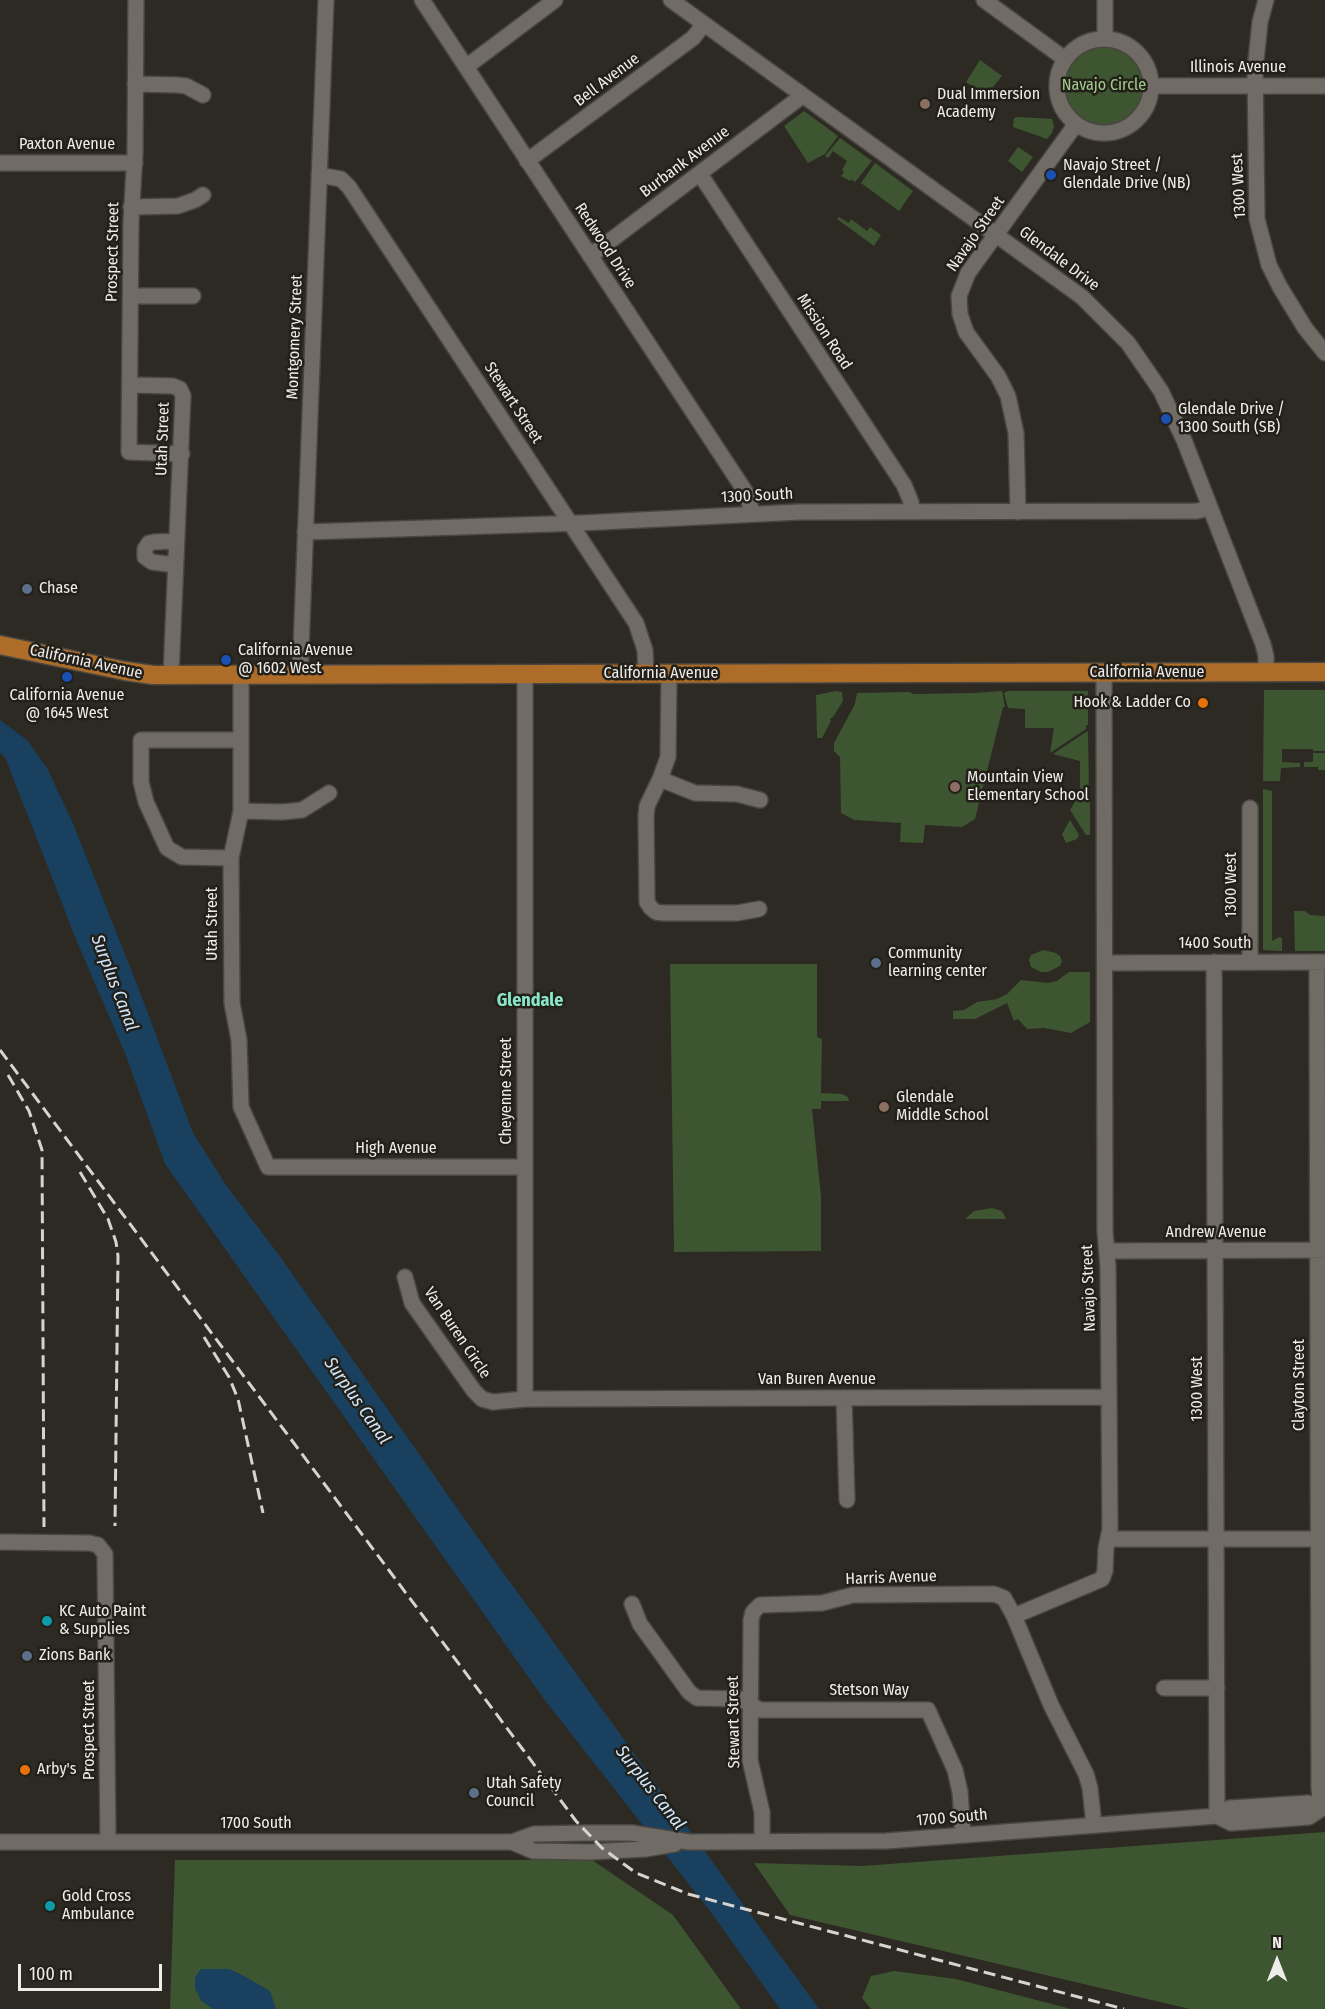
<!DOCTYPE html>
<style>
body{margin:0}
#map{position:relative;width:1325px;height:2009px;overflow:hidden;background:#2d2923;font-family:"Fira Sans Condensed",sans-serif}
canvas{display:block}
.north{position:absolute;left:1247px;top:1931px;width:60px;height:60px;-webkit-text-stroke:4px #23201a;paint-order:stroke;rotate:0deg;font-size:16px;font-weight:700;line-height:24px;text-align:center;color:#efece9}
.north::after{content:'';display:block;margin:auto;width:21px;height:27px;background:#efece9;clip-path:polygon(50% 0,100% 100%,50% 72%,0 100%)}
.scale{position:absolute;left:18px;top:1964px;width:144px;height:27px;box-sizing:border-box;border:3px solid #efece9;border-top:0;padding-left:8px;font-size:18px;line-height:21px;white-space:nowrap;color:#efece9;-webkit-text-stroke:4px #23201a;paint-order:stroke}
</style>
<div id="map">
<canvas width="1325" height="2009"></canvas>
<div class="north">N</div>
<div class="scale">100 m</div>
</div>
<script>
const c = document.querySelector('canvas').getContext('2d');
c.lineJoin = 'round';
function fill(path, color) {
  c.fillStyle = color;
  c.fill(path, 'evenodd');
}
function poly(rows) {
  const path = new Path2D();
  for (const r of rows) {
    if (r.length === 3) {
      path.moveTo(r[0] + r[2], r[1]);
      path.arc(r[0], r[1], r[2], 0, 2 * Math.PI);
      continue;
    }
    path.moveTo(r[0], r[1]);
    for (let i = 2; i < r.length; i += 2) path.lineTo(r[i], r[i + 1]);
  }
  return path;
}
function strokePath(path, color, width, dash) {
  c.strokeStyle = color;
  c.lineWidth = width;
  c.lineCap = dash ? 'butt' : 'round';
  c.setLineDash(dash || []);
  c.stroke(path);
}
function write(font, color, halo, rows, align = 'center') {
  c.font = font + ' "Fira Sans Condensed",sans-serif';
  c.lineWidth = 5;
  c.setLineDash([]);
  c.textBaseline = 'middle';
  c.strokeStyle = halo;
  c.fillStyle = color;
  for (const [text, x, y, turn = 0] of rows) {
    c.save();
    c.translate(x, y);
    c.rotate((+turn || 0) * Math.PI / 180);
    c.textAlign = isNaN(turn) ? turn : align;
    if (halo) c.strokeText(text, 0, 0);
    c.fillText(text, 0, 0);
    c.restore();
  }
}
const green = poly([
 [1104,86,39],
 [980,60,1002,76,988,93,987,98,982,98,979,90,966,82],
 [804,111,838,136,825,154,808,163,784,126],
 [1018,117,1052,119,1054,126,1052,133,1047,139,1013,127,1014,118],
 [840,138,872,161,855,182,851,179,850,181,841,176,844,172,842,170,847,161,833,151,828,158,825,156],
 [1018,147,1033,157,1022,172,1008,161],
 [875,163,913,191,899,211,861,183],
 [839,217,849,223,851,219,867,231,870,227,881,235,874,246,837,219],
 [1264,690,1325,690,1325,751,1313,751,1313,749,1282,749,1282,762,1300,763,1300,767,1281,768,1280,781,1263,781],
 [836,691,842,692,843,701,833,717,830,719,831,721,822,738,817,738,816,695],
 [1002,691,1005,707,1003,707,975,819,962,827,925,825,923,843,900,842,901,823,854,820,841,813,840,757,834,751,834,743,855,704,857,693,909,692,914,694,974,693],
 [1008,691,1088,691,1088,725,1086,725,1086,729,1050,753,1054,728,1025,728,1025,709,1008,708,1004,693],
 [1086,732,1088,732,1089,796,1080,796,1080,761,1053,754],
 [1313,753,1325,753,1325,770,1318,770,1318,767,1304,767,1304,762,1313,762],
 [1263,789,1272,791,1272,941,1279,937,1282,938,1282,951,1263,950],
 [1076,800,1090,800,1090,835,1086,835,1070,810],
 [1070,820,1079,835,1077,839,1066,843,1062,834],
 [1294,911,1305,911,1310,915,1325,916,1325,951,1295,951],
 [1043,950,1056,953,1060,956,1062,961,1060,966,1048,972,1041,972,1031,967,1029,960,1031,955],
 [670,964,817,964,817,1037,822,1039,821,1093,842,1094,848,1097,849,1101,821,1101,821,1109,812,1109,821,1196,821,1251,674,1252],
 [1069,972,1090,972,1090,1022,1071,1033,1044,1028,1027,1029,1018,1019,1014,1021,1007,1003,975,1019,953,1019,953,1011,964,1010,977,1002,997,999,1007,994,1021,980,1048,983,1057,981],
 [992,1208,1002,1211,1006,1219,965,1219,974,1211],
 [1325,1832,1325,2009,1190,2009,790,1915,754,1863,862,1866],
 [175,1860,592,1860,673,1915,741,2009,170,2009],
 [894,1971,956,1979,1071,2009,871,2009,862,1998,871,1976]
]);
const water = poly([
 [0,720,27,740,47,768,72,821,138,987,193,1133,226,1185,279,1255,476,1535,819,2009,780,2009,713,1915,544,1699,165,1164,125,1053,77,942,5,757,0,753],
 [201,1969,229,1969,244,1976,270,1991,276,2009,213,2009,201,2001,195,1988,195,1977]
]);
const minor = poly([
 [136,0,135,153,131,222,129,452,182,454],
 [422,0,745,491,753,514],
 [671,0,1082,297,1128,343,1161,391,1184,440,1263,644,1266,656,1266,672],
 [984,0,1065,59],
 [1105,0,1105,39],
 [1266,0,1260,22,1255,70,1257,219,1269,265,1280,287,1305,328,1325,353],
 [1104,86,47],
 [466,67,555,0],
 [135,84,177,85,186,86,203,95],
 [1151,86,1325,86],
 [527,161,693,38,704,24],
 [0,163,135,163],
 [700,174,904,485,911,502,912,512],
 [319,175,341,179,349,187,636,623,645,650,646,674],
 [131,207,178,206,195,200,203,195],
 [590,256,802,96],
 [131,296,193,296],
 [130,385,173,386,180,389,183,396,171,675],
 [1018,512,1016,433,1008,396,998,376,966,332,960,314,959,296,968,273,1076,124],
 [305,532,581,523,799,512,1197,511,1210,508],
 [175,565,152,562,145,557,145,549,149,543,154,542,176,541],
 [525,674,525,1399],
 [669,674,668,757,660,779,647,806,646,816,647,902,651,908,656,912,663,913,737,913,759,909],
 [241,675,241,811,231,858,232,1003,239,1040,241,1107,268,1167,525,1167],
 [300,675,326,0],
 [660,779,695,793,737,794,760,800],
 [1250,808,1250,962],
 [241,811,282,812,302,810,329,793],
 [231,858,182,857,167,848,146,802,141,782,141,740,240,740],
 [1214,962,1217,1816],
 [1317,962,1319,1788,1321,1809],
 [1105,963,1325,962],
 [1107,1251,1325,1250],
 [405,1277,412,1303,474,1391,482,1399,493,1402,525,1399,1109,1397],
 [844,1398,847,1500],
 [1108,1539,1325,1539],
 [0,1542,89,1543,98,1545,105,1554,108,1842],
 [632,1604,640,1624,689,1692,697,1698,741,1699,760,1710,928,1710,955,1770,960,1792,963,1835],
 [1014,1616,1102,1579,1105,1571,1106,1548,1110,1529,1108,1267,1105,1231,1104,673],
 [1164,1688,1217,1688],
 [1217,1816,1231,1823,1309,1817,1321,1809],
 [762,1841,762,1812,750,1760,751,1620,753,1612,760,1605,822,1603,853,1595,994,1594,1004,1598,1014,1616,1051,1705,1086,1774,1090,1788,1094,1825],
 [0,1842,512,1842,534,1834,587,1833,632,1833,689,1842,886,1841,1217,1816,1230,1808,1308,1803,1321,1809,1325,1808],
 [512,1842,533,1851,589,1852,646,1849,675,1844]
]);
const major = poly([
 [0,645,125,671,153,675,1325,672]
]);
const rail = poly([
 [0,1050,524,1751,576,1821,602,1848,636,1873,688,1894,1124,2009],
 [8,1075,29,1111,42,1150,44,1527],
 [80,1172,108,1219,116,1242,118,1256,115,1526],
 [204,1337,229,1377,238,1399,263,1513]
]);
const markers = [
 [925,104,6,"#8d6e63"],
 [1051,175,6,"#1a4fb4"],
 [1166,419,6,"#1a4fb4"],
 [27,589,6,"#5c6f8a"],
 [226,660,6,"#1a4fb4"],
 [67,677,6,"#1a4fb4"],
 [1203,703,6,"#e8710a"],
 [955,787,6,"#8d6e63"],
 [876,963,6,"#5c6f8a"],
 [884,1107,6,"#8d6e63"],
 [47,1621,6,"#0f9aa8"],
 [27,1656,6,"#5c6f8a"],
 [25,1770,6,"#e8710a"],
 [474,1793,6,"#5c6f8a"],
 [50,1906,6,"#0f9aa8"]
];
const streetNames = [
 ["Illinois Avenue",1238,68],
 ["Bell Avenue",607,80,-37],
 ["Paxton Avenue",67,145],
 ["Burbank Avenue",685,162,-37],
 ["1300 West",1239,186,-93],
 ["Navajo Street",976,234,-55],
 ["Redwood Drive",605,246,57],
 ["Prospect Street",113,252,-89],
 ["Glendale Drive",1059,259,37],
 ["Mission Road",824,332,57],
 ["Montgomery Street",295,337,-88],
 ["Stewart Street",513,403,57],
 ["Utah Street",163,439,-88],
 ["1300 South",757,496,-3],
 ["California Avenue",86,662,12],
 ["California Avenue",1147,673],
 ["California Avenue",661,674],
 ["1300 West",1232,885,-90],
 ["Utah Street",213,924,-90],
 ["1400 South",1215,944],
 ["Cheyenne Street",507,1091,-90],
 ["High Avenue",396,1149],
 ["Andrew Avenue",1216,1233],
 ["Navajo Street",1089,1288,-92],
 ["Van Buren Circle",457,1333,56],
 ["Van Buren Avenue",817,1380],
 ["Clayton Street",1300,1385,-90],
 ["1300 West",1198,1389,-90],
 ["Harris Avenue",891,1578,-2],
 ["Stetson Way",869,1691],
 ["Stewart Street",734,1722,-91],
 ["Prospect Street",90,1730,-90],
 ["1700 South",952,1818,-5],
 ["1700 South",256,1824]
];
const parkNames = [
 ["Navajo Circle",1104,86]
];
const poiNames = [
 ["Dual Immersion",937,95],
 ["Academy",937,113],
 ["Navajo Street /",1063,166],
 ["Glendale Drive (NB)",1063,184],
 ["Glendale Drive /",1178,410],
 ["1300 South (SB)",1178,428],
 ["Chase",39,589],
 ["California Avenue",238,651],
 ["@ 1602 West",238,669],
 ["California Avenue",67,696,"center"],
 ["@ 1645 West",67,714,"center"],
 ["Hook & Ladder Co",1191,703,"right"],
 ["Mountain View",967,778],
 ["Elementary School",967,796],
 ["Community",888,954],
 ["learning center",888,972],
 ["Glendale",896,1098],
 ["Middle School",896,1116],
 ["KC Auto Paint",59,1612],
 ["& Supplies",59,1630],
 ["Zions Bank",39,1656],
 ["Arby's",37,1770],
 ["Utah Safety",486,1784],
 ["Council",486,1802],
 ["Gold Cross",62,1897],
 ["Ambulance",62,1915]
];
const waterNames = [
 ["Surplus Canal",114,983,69],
 ["Surplus Canal",357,1401,55],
 ["Surplus Canal",650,1788,52]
];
const neighbourhoodNames = [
 ["Glendale",530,1001]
];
fill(green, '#3e5531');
fill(water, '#19405f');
strokePath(minor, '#494642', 18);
strokePath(major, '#494642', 21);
strokePath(minor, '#706c65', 15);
strokePath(major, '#ad6d28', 18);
strokePath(rail, '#d7d4d0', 3, [12, 6]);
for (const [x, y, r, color] of markers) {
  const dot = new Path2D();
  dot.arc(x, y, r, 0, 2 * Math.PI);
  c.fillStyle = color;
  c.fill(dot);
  strokePath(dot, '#23201a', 2);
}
write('16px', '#efece9', '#23201a', streetNames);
write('16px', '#a3cd8b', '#23201a', parkNames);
write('16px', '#efece9', '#23201a', poiNames, 'left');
write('italic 18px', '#cfe7fd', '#23201a', waterNames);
write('bold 18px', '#88e7ca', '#23201a', neighbourhoodNames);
</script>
